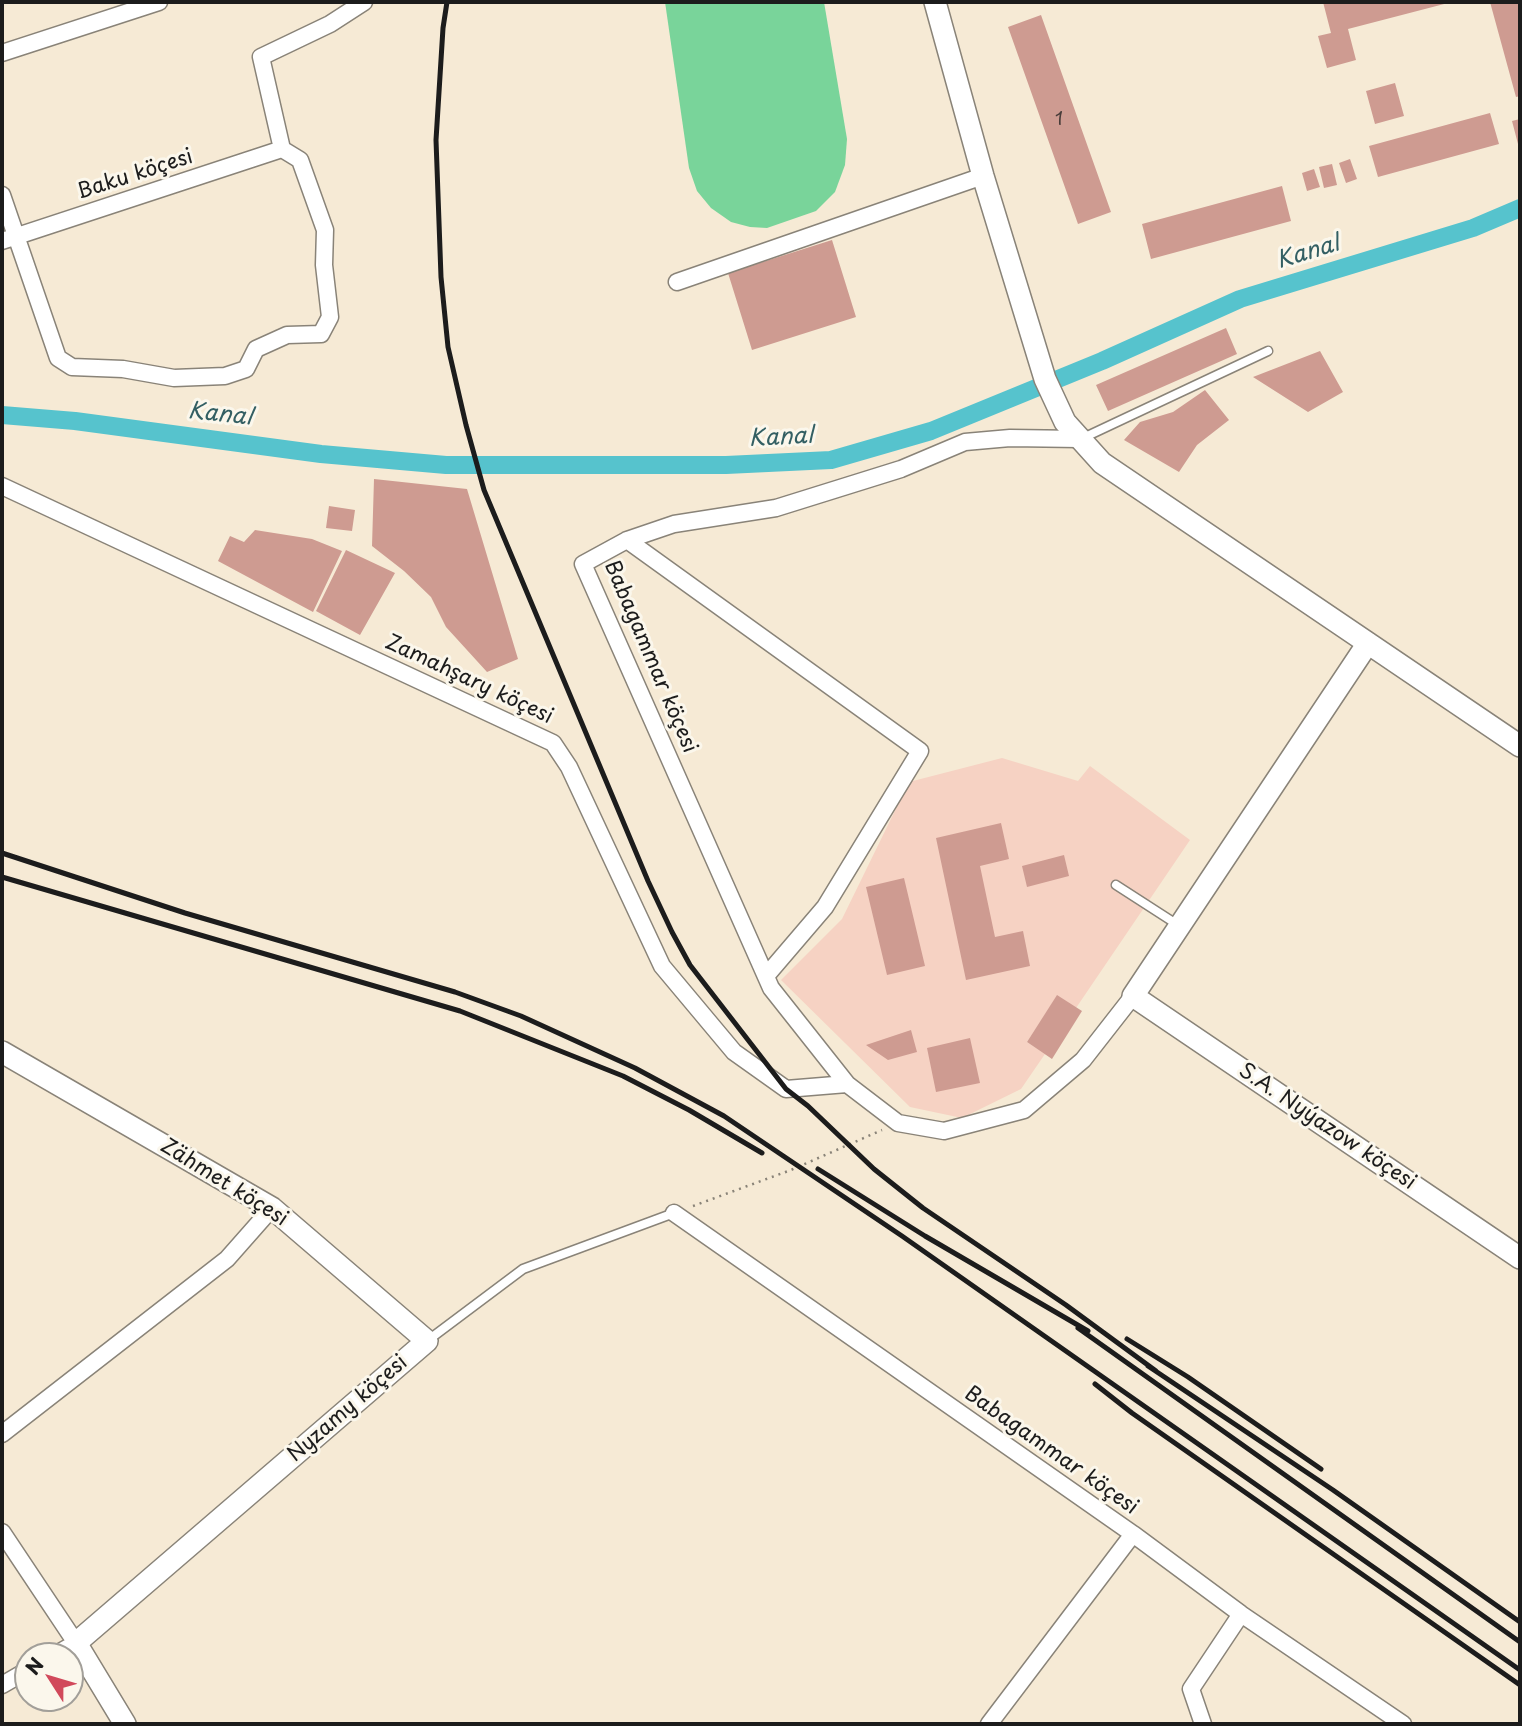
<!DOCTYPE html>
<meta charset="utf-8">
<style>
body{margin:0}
#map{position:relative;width:1522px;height:1726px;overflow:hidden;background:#f6ead5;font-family:"Playpen Sans",sans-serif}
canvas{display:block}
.frame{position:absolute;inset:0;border:4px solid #1c1c1c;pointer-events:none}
.north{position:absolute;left:14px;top:1642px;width:70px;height:70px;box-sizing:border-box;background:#fbf7ec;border:2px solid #a29f99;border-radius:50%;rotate:307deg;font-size:19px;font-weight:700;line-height:28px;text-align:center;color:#1c1c1c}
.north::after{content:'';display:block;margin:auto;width:24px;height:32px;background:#d1495b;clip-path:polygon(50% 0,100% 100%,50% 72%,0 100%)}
</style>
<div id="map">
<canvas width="1522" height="1726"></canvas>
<div class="frame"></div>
<div class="north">N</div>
</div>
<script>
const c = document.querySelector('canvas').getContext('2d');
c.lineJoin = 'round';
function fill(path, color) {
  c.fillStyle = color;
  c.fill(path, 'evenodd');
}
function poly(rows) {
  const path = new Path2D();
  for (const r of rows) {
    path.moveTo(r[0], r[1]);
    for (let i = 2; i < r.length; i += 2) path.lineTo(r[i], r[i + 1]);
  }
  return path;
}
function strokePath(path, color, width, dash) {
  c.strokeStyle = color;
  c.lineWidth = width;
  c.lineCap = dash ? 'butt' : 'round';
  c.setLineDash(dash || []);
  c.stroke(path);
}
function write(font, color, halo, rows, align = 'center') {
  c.font = font + ' "Playpen Sans",sans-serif';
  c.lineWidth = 6;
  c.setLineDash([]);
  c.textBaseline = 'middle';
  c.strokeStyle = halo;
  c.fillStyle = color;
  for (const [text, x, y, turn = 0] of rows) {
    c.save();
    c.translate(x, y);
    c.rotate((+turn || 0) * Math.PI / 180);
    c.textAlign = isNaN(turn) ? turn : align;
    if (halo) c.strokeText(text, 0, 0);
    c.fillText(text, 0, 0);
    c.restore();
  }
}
const built = poly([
 [1002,758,1078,781,1090,766,1190,840,1076,1008,1057,996,1027,1042,1045,1054,1021,1089,962,1118,910,1107,781,980,842,919,909,782]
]);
const green = poly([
 [665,2,824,2,847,139,845,165,835,192,816,211,767,228,750,227,731,222,711,208,697,191,689,168]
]);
const canal = poly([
 [2,415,75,421,321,454,446,465,726,465,831,460,931,431,1102,361,1240,299,1473,228,1520,208]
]);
const building = poly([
 [1323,2,1448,2,1448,3,1348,29,1356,60,1327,68,1318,36,1331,33],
 [1490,2,1520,2,1520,96,1516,97],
 [1041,15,1111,212,1078,224,1008,27],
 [1395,83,1404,116,1375,124,1366,91],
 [1490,113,1499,144,1378,177,1369,146],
 [1520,119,1520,143,1518,144,1512,121],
 [1350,159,1357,179,1346,183,1339,163],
 [1332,164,1337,185,1324,188,1319,167],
 [1314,169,1320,187,1307,191,1302,173],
 [1282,186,1291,221,1151,259,1142,224],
 [832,240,856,317,752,350,728,273],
 [1226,328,1237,354,1108,411,1096,385],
 [1320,351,1343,392,1308,412,1253,377],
 [1205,390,1229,420,1197,445,1179,472,1124,440,1140,422,1173,412],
 [374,479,467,489,518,659,487,672,446,627,431,597,404,571,372,546],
 [329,506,355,510,352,531,326,528],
 [255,530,312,539,342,551,313,612,218,561,230,536,244,542],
 [346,550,395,573,360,635,316,611],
 [1001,823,1009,859,980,866,995,937,1023,931,1030,966,966,980,936,838],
 [1064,855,1069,876,1027,887,1022,866],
 [904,878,925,966,887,975,866,887],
 [1057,995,1082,1011,1052,1059,1027,1042],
 [911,1030,917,1052,888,1060,866,1045],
 [970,1038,980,1083,936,1092,927,1048]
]);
const path = poly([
 [693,1206,791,1170,882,1130]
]);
const lane = poly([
 [1083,438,1268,351],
 [1116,885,1178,925],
 [427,1341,523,1269,674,1213]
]);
const street = poly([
 [2,53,159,2],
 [2,195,58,358,72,367,123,369,174,378,225,376,246,369,256,349,287,335,321,334,330,317,324,265,325,230,300,160,282,149,261,57,330,24,364,2],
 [2,241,282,149],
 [677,282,983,176],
 [1080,439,1010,438,965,442,901,469,776,508,674,524,627,540,583,564,771,988,847,1084,898,1123,944,1131,1024,1110,1083,1060,1133,996],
 [2,486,553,743,569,767,662,966,734,1052,786,1089,847,1084],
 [627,540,920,751,825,907,766,976],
 [674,1213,1133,1534,1241,1614,1403,1724],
 [2,1434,227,1259,272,1208],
 [2,1532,76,1643,53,1656],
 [2,1685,28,1670],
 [989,1724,1133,1534],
 [1203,1724,1191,1689,1241,1614]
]);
const secondary = poly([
 [935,2,983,176,1045,379,1065,422,1102,463,1520,746],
 [1368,643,1133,996,1520,1258],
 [2,1052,272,1208,427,1341,76,1643,125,1724]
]);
const rail = poly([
 [447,2,443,28,436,140,441,277,448,347,466,425,484,490,648,881,672,932,690,965,786,1089,808,1106,874,1169,923,1208,1066,1305,1156,1371],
 [2,853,185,913,455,992,521,1016,635,1068,724,1116,902,1236,1520,1670],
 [2,877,460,1011,623,1076,689,1110,762,1153],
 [818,1169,925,1236,1088,1331],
 [1078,1328,1520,1642],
 [1127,1339,1188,1377,1321,1469],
 [1148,1366,1333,1490,1520,1622],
 [1095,1384,1132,1413,1520,1685]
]);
const numberNames = [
 ["1",1059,120]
];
const streetNames = [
 ["Baku köçesi",135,175,-18],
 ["Babagammar köçesi",650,657,67],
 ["Zamahşary köçesi",469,680,25],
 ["S.A. Nyýazow köçesi",1327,1127,34],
 ["Zähmet köçesi",224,1183,32],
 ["Nyzamy köçesi",348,1409,-41],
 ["Babagammar köçesi",1051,1451,35]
];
const waterNames = [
 ["Kanal",1308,253,-17],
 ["Kanal",220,415,6],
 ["Kanal",781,438,-3]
];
fill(built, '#f6d2c3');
fill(green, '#79d49a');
strokePath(canal, '#56c3cd', 18);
fill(building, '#ce9b91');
strokePath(lane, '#898378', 11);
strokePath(street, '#898378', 19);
strokePath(secondary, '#898378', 24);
strokePath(path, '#898378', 2.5, [2, 5]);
strokePath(lane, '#fff', 8);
strokePath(street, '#fff', 16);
strokePath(secondary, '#fff', 21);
strokePath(rail, '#1c1c1c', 5);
write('18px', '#483c39', null, numberNames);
write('21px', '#1c1c1c', '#fbf7ec', streetNames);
write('italic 23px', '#335f63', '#fbf7ec', waterNames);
</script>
